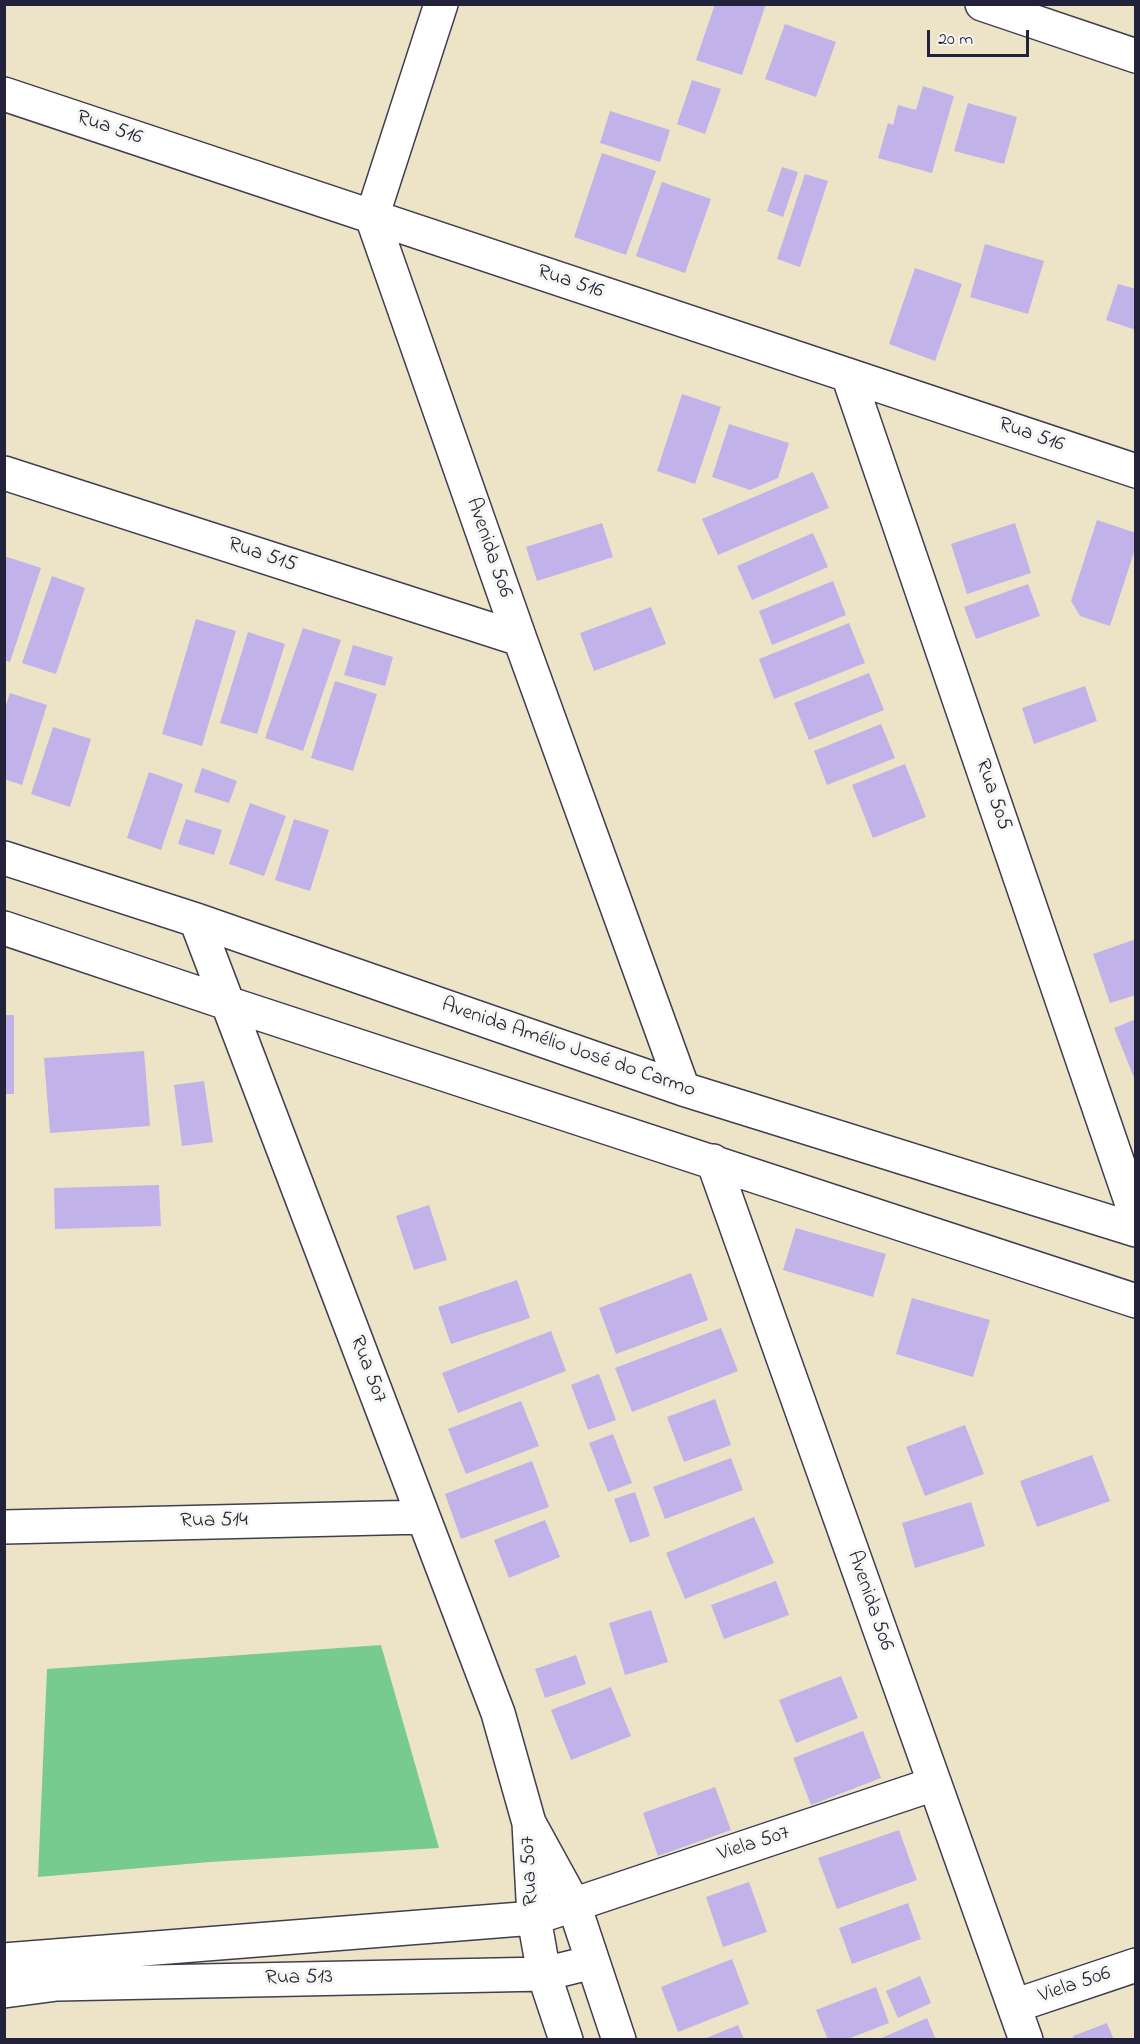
<!DOCTYPE html>
<meta charset="utf-8">
<style>
body{margin:0}
#map{position:relative;width:1140px;height:2044px;overflow:hidden;background:#ede4c7;font-family:"Indie Flower",sans-serif}
canvas{display:block}
.frame{position:absolute;inset:0;border:6px solid #22223b;pointer-events:none}
.scale{position:absolute;left:927px;top:30px;width:102px;height:27px;box-sizing:border-box;border:3px solid #22223b;border-top:0;padding-left:8px;font-size:18px;line-height:21px;white-space:nowrap;color:#22223b;-webkit-text-stroke:4px #f6f6f2;paint-order:stroke}
</style>
<div id="map">
<canvas width="1140" height="2044"></canvas>
<div class="frame"></div>
<div class="scale">20 m</div>
</div>
<script>
const c = document.querySelector('canvas').getContext('2d');
c.lineJoin = 'round';
function fill(path, color) {
  c.fillStyle = color;
  c.fill(path, 'evenodd');
}
function poly(rows) {
  const path = new Path2D();
  for (const r of rows) {
    path.moveTo(r[0], r[1]);
    for (let i = 2; i < r.length; i += 2) path.lineTo(r[i], r[i + 1]);
  }
  return path;
}
function strokePath(path, color, width, dash) {
  c.strokeStyle = color;
  c.lineWidth = width;
  c.lineCap = dash ? 'butt' : 'round';
  c.setLineDash(dash || []);
  c.stroke(path);
}
function write(font, color, halo, rows, align = 'center') {
  c.font = font + ' "Indie Flower",sans-serif';
  c.lineWidth = 6;
  c.setLineDash([]);
  c.textBaseline = 'middle';
  c.strokeStyle = halo;
  c.fillStyle = color;
  for (const [text, x, y, turn = 0] of rows) {
    c.save();
    c.translate(x, y);
    c.rotate((+turn || 0) * Math.PI / 180);
    c.textAlign = isNaN(turn) ? turn : align;
    if (halo) c.strokeText(text, 0, 0);
    c.fillText(text, 0, 0);
    c.restore();
  }
}
const green = poly([
 [381,1645,439,1848,210,1862,38,1877,47,1669]
]);
const building = poly([
 [715,4,766,4,742,75,696,60],
 [785,24,836,42,816,97,765,79],
 [692,80,721,89,705,134,677,124],
 [923,86,954,96,932,173,878,158,888,123,893,125,898,105,916,110],
 [968,103,1017,117,1004,164,954,151],
 [610,111,670,130,660,162,600,143],
 [602,153,656,171,626,255,574,237],
 [782,167,798,172,783,217,767,211],
 [805,174,828,181,800,267,777,259],
 [662,182,711,199,685,273,636,256],
 [985,244,1044,261,1028,314,970,297],
 [915,268,962,284,935,361,889,344],
 [1118,284,1136,289,1136,330,1106,320],
 [682,394,721,407,695,484,657,471],
 [729,424,789,443,778,478,750,490,712,477],
 [813,472,829,508,718,555,702,519],
 [1097,520,1136,533,1136,546,1110,626,1080,616,1071,601],
 [602,523,613,557,537,581,526,547],
 [1015,523,1031,573,967,594,951,544],
 [813,533,828,567,752,600,737,566],
 [4,556,41,568,10,662,4,660],
 [52,576,85,588,56,674,22,663],
 [833,581,846,615,772,645,759,611],
 [1028,584,1040,616,976,639,964,607],
 [651,607,666,644,594,671,580,633],
 [196,619,236,631,202,746,162,734],
 [849,623,865,663,774,699,759,659],
 [303,628,341,640,303,751,265,738],
 [248,632,285,644,257,734,220,723],
 [353,645,393,657,385,686,344,675],
 [869,673,884,710,809,740,794,703],
 [335,681,377,694,353,771,311,758],
 [1085,686,1097,721,1034,744,1022,708],
 [10,693,47,705,22,785,4,779,4,711],
 [881,724,895,758,827,785,814,751],
 [53,727,91,739,70,807,31,794],
 [905,764,926,817,873,838,852,785],
 [202,768,237,781,229,803,194,792],
 [149,772,183,784,161,850,127,838],
 [250,803,286,816,264,876,229,864],
 [186,819,222,830,214,855,178,844],
 [294,819,329,830,310,891,275,880],
 [1136,939,1136,995,1110,1003,1093,954],
 [5,1015,14,1015,14,1094,5,1094],
 [1136,1019,1136,1080,1135,1080,1114,1028],
 [144,1051,150,1126,50,1133,44,1058],
 [204,1081,213,1142,182,1146,174,1085],
 [159,1185,161,1226,55,1229,54,1188],
 [429,1205,447,1260,414,1270,396,1216],
 [796,1228,886,1254,873,1297,783,1270],
 [691,1273,708,1320,616,1354,599,1308],
 [517,1280,530,1318,451,1344,438,1307],
 [912,1298,990,1320,973,1377,896,1354],
 [721,1328,738,1371,632,1412,615,1368],
 [551,1331,566,1371,458,1413,442,1373],
 [599,1374,616,1420,588,1430,571,1385],
 [715,1399,731,1445,684,1462,667,1417],
 [521,1401,539,1446,466,1474,448,1429],
 [965,1425,984,1474,925,1496,906,1447],
 [613,1434,632,1483,608,1492,589,1443],
 [1092,1455,1110,1501,1037,1527,1020,1481],
 [731,1458,743,1490,665,1519,653,1487],
 [532,1461,549,1507,461,1539,445,1494],
 [635,1492,650,1536,630,1543,614,1499],
 [971,1502,985,1546,915,1568,902,1523],
 [754,1517,774,1563,685,1599,666,1553],
 [545,1520,560,1557,509,1578,494,1540],
 [776,1581,789,1615,724,1639,711,1605],
 [651,1610,668,1662,625,1675,609,1623],
 [576,1655,586,1684,545,1698,535,1669],
 [841,1676,858,1718,796,1743,779,1700],
 [611,1687,631,1736,571,1760,551,1710],
 [863,1731,881,1778,811,1805,793,1758],
 [715,1787,731,1830,658,1856,643,1813],
 [899,1830,917,1880,837,1909,818,1858],
 [749,1882,767,1932,723,1947,706,1897],
 [908,1903,921,1939,852,1964,839,1928],
 [732,1959,749,2004,678,2032,661,1987],
 [920,1976,931,2003,898,2018,886,1991],
 [876,1987,889,2023,845,2040,828,2040,816,2010],
 [927,2018,936,2040,877,2040],
 [1107,2023,1114,2040,1074,2040,1073,2036],
 [738,2025,744,2039,704,2039]
]);
const minor = poly([
 [441,4,372,217,520,639,683,1089],
 [982,4,1136,56],
 [4,94,1136,471],
 [848,375,1136,1216],
 [4,473,520,639],
 [4,858,196,920,683,1089,1136,1230],
 [196,920,498,1713,529,1823],
 [4,928,230,1004,1136,1301],
 [713,1161,1026,2040],
 [4,1527,423,1517],
 [4,1960,534,1918,934,1784],
 [4,1991,57,1984,544,1974,593,1962],
 [1014,2006,1136,1965],
 [566,2040,544,1974,534,1918,529,1823,574,1905,619,2040]
]);
const streetNames = [
 ["Rua 516",109,129,19],
 ["Rua 516",570,283,18],
 ["Rua 516",1031,436,19],
 ["Avenida 506",488,548,71],
 ["Rua 515",262,556,18],
 ["Rua 505",992,795,71],
 ["Avenida Amélio José do Carmo",568,1049,19],
 ["Rua 507",367,1370,69],
 ["Rua 514",214,1522,-1],
 ["Avenida 506",869,1601,71],
 ["Viela 507",754,1845,-18],
 ["Rua 507",531,1871,-93],
 ["Rua 513",299,1979,-1],
 ["Viela 506",1075,1986,-19]
];
fill(green, '#78cb8e');
fill(building, '#c1b2e9');
strokePath(minor, '#403f50', 36);
strokePath(minor, '#fff', 33);
write('21px', '#22223b', '#f6f6f2', streetNames);
</script>
